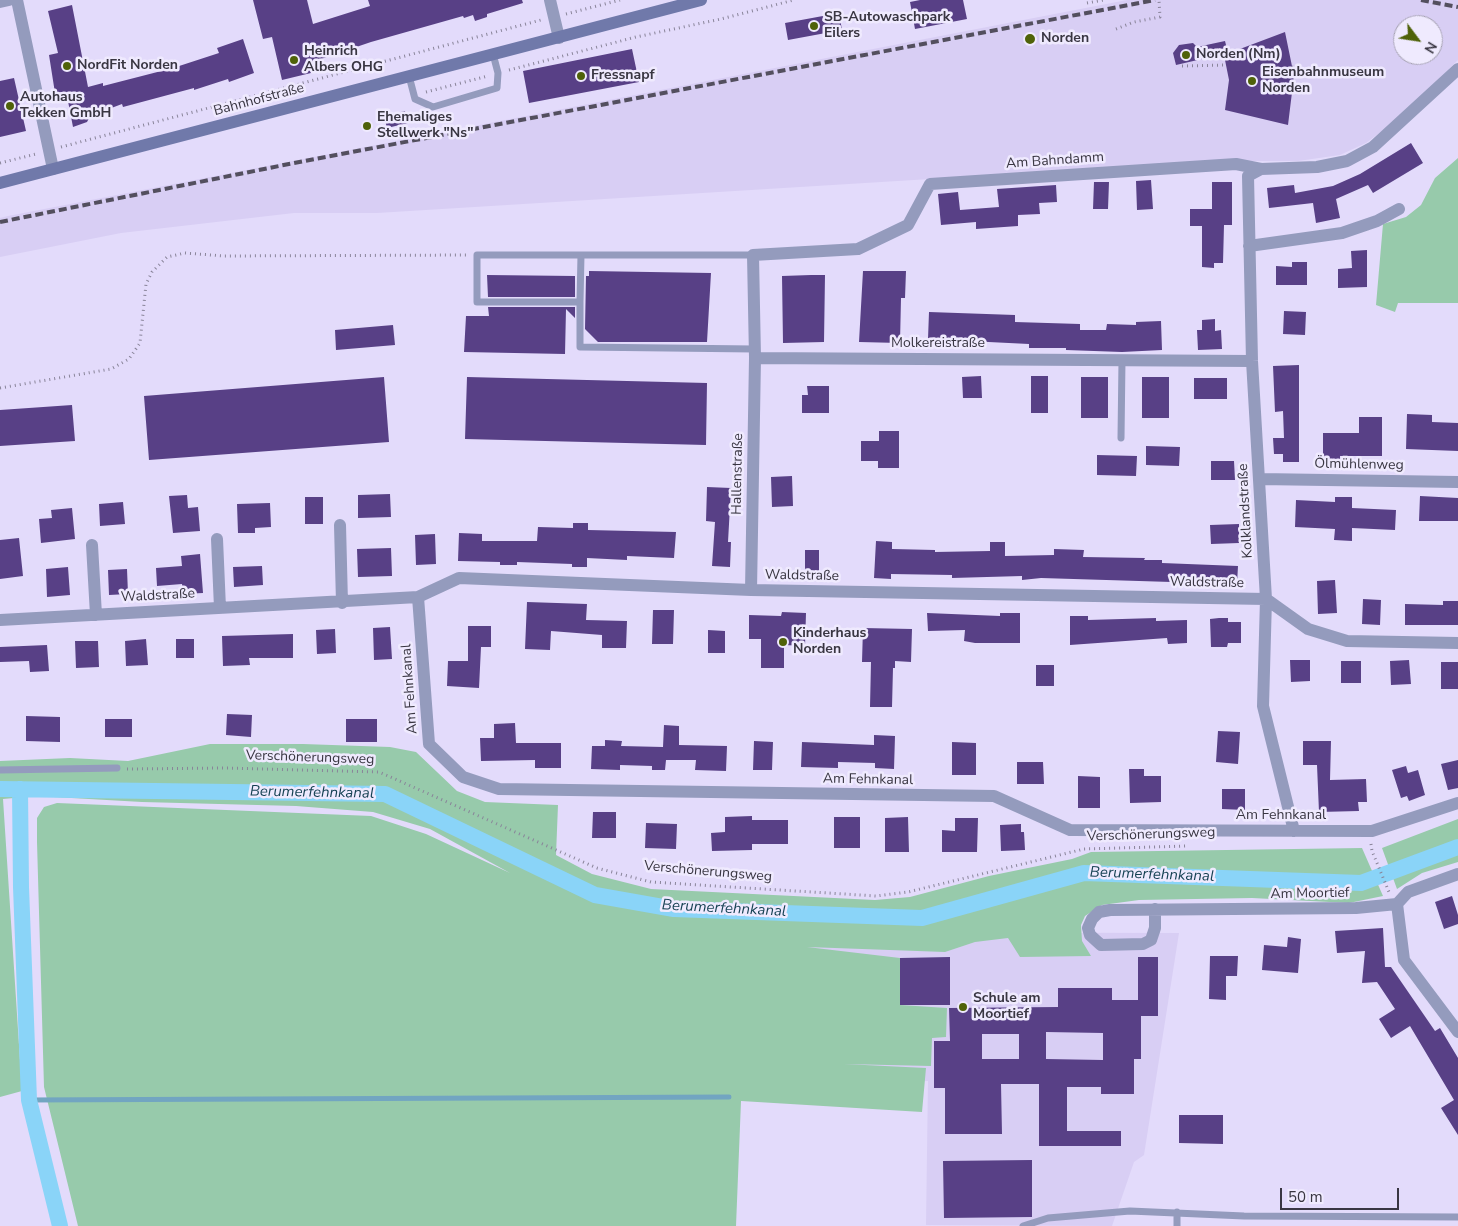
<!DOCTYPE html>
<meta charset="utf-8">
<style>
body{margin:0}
#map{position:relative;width:1458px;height:1226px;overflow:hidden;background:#e3dbfb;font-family:"Nunito Sans",sans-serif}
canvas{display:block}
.north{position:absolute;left:1393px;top:15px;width:50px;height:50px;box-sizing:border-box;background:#efeafe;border:1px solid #a6a2b3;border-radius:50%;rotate:121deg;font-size:14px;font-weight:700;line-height:20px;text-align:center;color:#393642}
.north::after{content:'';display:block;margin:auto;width:18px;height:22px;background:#4f6209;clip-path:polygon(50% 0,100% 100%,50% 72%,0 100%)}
.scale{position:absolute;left:1280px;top:1188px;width:119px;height:22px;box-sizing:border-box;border:2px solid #393642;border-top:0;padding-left:6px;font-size:15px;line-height:18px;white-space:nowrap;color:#393642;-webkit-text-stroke:4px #efeafe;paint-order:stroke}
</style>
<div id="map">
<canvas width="1458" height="1226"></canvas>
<div class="north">N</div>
<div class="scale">50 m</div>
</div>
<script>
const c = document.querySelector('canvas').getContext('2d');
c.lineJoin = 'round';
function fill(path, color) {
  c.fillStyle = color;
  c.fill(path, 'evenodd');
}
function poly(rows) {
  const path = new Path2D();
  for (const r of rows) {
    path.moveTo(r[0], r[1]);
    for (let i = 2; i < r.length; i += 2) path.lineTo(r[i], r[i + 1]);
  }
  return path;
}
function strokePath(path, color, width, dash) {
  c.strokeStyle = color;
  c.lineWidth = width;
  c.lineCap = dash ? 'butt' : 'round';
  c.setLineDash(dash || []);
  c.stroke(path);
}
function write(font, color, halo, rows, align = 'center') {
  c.font = font + ' "Nunito Sans",sans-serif';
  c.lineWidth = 5;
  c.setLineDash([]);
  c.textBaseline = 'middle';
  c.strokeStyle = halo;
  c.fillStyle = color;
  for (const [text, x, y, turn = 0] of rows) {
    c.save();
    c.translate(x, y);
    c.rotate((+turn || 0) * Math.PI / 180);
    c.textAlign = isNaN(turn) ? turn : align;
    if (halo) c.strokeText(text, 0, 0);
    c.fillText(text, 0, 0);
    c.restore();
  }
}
const built = poly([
 [1127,0,1458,0,1458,60,1398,119,1366,143,1340,155,1298,161,1223,161,377,213,294,213,121,233,0,257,0,218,8,216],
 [1403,25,1433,25,1433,55,1403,55],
 [763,932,1179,933,1144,1155,1134,1162,1112,1226,926,1225,928,1081,752,1084]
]);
const green = poly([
 [1458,158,1458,303,1398,303,1395,312,1376,305,1383,224,1406,217,1421,205,1435,178],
 [210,744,303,744,390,747,416,752,457,791,485,802,558,805,556,855,592,874,651,889,875,900,910,897,989,876,1072,859,1091,852,1362,848,1383,896,1349,903,1252,898,1139,900,1102,905,1085,916,1081,925,1082,941,1091,956,1020,957,1008,938,975,942,945,952,807,947,900,958,900,1005,947,1008,946,1037,932,1038,931,1066,844,1064,926,1068,922,1112,741,1101,736,1226,78,1226,44,1087,37,842,37,818,44,807,57,803,371,816,426,834,510,873,430,829,373,812,296,806,142,802,36,796,3,799,22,1091,0,1097,0,761,70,758,128,761],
 [1458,819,1458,862,1422,873,1397,889,1382,848]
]);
const stream = poly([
 [29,1100,729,1097]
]);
const canal = poly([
 [0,789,385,794,595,895,674,909,922,918,1084,873,1361,883,1458,847],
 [20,789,21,887,29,1100,60,1226]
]);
const building = poly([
 [253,0,307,0,313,24,370,6,368,0,522,0,523,3,487,14,487,17,475,21,473,15,464,18,463,16,371,42,312,62,315,72,282,80,272,37,263,39],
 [920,0,963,0,967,19,915,29,910,2],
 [72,5,88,87,103,83,103,86,173,68,219,53,217,48,243,39,254,73,229,82,228,79,194,90,194,88,123,107,122,104,90,116,87,122,73,127,67,96,61,97,55,93,49,55,58,53,48,11],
 [839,13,842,30,788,40,785,23],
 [1285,32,1294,76,1288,125,1225,110,1229,80,1224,55],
 [1225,41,1228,53,1176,65,1173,53,1179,45,1193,43,1197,47],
 [632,49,639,82,529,103,523,71],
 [14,78,26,131,0,137,0,81],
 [405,111,408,123,387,128,384,116],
 [1411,143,1423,163,1373,193,1368,185,1336,199,1340,218,1316,223,1313,203,1269,208,1267,188,1294,185,1295,193,1333,186,1360,174],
 [1151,180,1153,209,1137,210,1136,181],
 [1094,182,1109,182,1108,209,1093,209],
 [1212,182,1232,182,1232,225,1224,225,1223,263,1214,263,1214,268,1202,267,1202,226,1190,226,1190,209,1212,209],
 [1056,185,1057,202,1039,203,1040,214,1018,215,1018,226,976,229,976,222,941,225,938,194,958,192,960,210,999,207,997,189],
 [1367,250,1367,287,1338,288,1338,269,1352,268,1351,251],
 [1292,262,1307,262,1307,285,1276,285,1276,266,1292,267],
 [589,271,711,273,707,342,598,342,585,329,586,276,589,276],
 [863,271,906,271,905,298,901,298,900,343,859,342],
 [487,275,575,276,575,297,488,297],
 [811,275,825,275,824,342,783,343,782,276],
 [488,307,575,307,575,318,566,309,565,354,464,352,466,316,489,316],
 [1284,311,1306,312,1305,335,1283,334],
 [929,312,1015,315,1015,322,1080,324,1080,330,1106,330,1107,324,1136,325,1136,322,1161,321,1162,350,1122,352,1066,350,1066,348,1029,348,1029,344,928,339],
 [1215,319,1215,331,1221,330,1222,349,1198,350,1197,330,1202,330,1202,320],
 [393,325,395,345,336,350,335,330],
 [1299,365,1299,462,1283,462,1283,454,1274,454,1273,438,1284,438,1283,411,1275,412,1273,366],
 [981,376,982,398,963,398,962,377],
 [1031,376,1048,376,1048,413,1031,413],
 [384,377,389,442,149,460,144,396],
 [467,377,707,383,706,445,465,439],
 [1081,377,1108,377,1108,418,1081,418],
 [1142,377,1169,377,1169,418,1142,418],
 [1194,378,1227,378,1227,399,1194,399],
 [807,386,829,386,829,413,802,413,802,395,808,395],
 [72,405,75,441,0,446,0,410],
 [1407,414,1432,415,1432,422,1458,423,1458,451,1406,449],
 [1359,417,1382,417,1382,456,1340,456,1340,462,1323,462,1323,433,1359,433],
 [879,431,899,431,899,468,878,468,878,461,861,461,861,441,879,441],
 [1146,446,1180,447,1179,466,1146,465],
 [1097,455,1137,456,1136,476,1097,475],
 [1211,461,1234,461,1235,480,1211,480],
 [792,476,793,506,772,507,771,477],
 [707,487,731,488,728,542,731,542,730,567,712,566,715,522,706,521],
 [390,494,391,517,358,518,358,495],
 [187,495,188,508,198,507,200,531,173,533,169,496],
 [1420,496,1458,498,1458,521,1419,521],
 [305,497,323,497,323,524,305,524],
 [1335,497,1352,497,1352,508,1396,510,1395,530,1352,528,1352,541,1334,540,1335,529,1295,527,1296,500,1335,502],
 [123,502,125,524,100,526,99,504],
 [270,503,271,527,255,528,255,533,238,533,237,504],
 [72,508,75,539,41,543,39,519,52,518,51,510],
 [573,523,588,523,588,530,676,532,674,558,627,556,627,560,587,558,587,567,572,567,572,564,517,562,517,565,500,565,500,562,458,561,459,533,482,534,482,541,537,541,538,527,573,528],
 [1239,524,1239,543,1211,544,1210,525],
 [435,534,436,564,416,565,415,535],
 [19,538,23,576,0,579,0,540],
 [876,541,892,542,892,549,935,550,935,552,990,551,990,542,1005,542,1005,556,1054,555,1054,549,1084,550,1083,557,1145,558,1144,560,1162,560,1162,563,1238,566,1237,584,1041,578,1022,580,1022,576,952,578,952,575,891,574,891,579,874,578],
 [391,548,392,576,358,577,357,549],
 [805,550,819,550,819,572,805,572],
 [200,554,203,593,183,594,182,584,157,586,156,568,182,566,181,556],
 [262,566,263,585,234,587,233,567],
 [68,567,70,595,47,597,46,569],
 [127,569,128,594,109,595,108,570],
 [1335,580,1337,613,1318,614,1317,581],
 [1363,599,1381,600,1380,625,1362,624],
 [1443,601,1458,601,1458,625,1405,625,1405,604,1443,605],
 [527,602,587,604,586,620,627,621,626,648,602,648,602,635,551,631,550,650,525,649],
 [653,610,674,610,673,644,652,644],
 [782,612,806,613,805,646,784,645,784,668,761,668,761,639,749,639,749,615,781,616],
 [927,613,1000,616,1000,613,1020,613,1020,643,975,643,964,641,965,630,928,631],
 [1070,616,1088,616,1088,620,1156,618,1156,621,1187,620,1187,643,1168,644,1167,638,1070,645],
 [1219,618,1228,618,1228,622,1241,622,1241,643,1228,643,1227,647,1211,647,1210,619],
 [468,626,491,626,491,647,481,647,479,688,447,686,448,661,468,661],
 [390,627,392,659,374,660,373,628],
 [863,628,912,629,911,662,895,661,895,668,893,668,892,707,870,707,871,662,862,662],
 [335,629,336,653,317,654,316,630],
 [708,630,725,631,725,653,708,653],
 [293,634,293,658,249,658,250,665,223,666,222,636],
 [146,639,148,665,126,666,125,641],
 [176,639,194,639,194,658,176,658],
 [75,641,98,641,99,667,76,668],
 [47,645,49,671,30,672,29,661,0,662,0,647],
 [1290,660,1310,660,1310,681,1291,682],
 [1409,660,1411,684,1391,685,1390,661],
 [1341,661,1361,661,1361,683,1341,683],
 [1441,662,1458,662,1458,689,1441,689],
 [1036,665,1054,665,1054,686,1036,686],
 [227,714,252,715,251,737,226,735],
 [26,716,60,717,60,742,26,741],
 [105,719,132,719,132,737,105,737],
 [346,719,377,719,377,742,346,742],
 [515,723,516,743,561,743,561,768,535,768,535,760,481,761,480,738,494,738,494,724],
 [664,725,679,726,679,745,727,746,726,771,695,770,696,760,666,760,665,770,652,770,652,766,620,765,620,770,591,769,592,746,605,746,605,740,622,741,621,746,663,747],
 [1218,731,1240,732,1238,764,1216,762],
 [874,735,895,736,894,769,875,768,875,763,838,762,838,768,801,767,802,742,874,745],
 [754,741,773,742,772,770,753,770],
 [1303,741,1331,741,1330,780,1366,779,1367,802,1358,802,1359,811,1319,812,1317,765,1303,765],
 [952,742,976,743,976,775,952,775],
 [1458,760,1458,788,1448,790,1441,764],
 [1017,762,1043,762,1044,784,1017,784],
 [1406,766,1408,773,1418,770,1425,795,1409,801,1407,796,1401,798,1392,770],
 [1129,769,1144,769,1144,776,1161,776,1161,802,1130,803],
 [1078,776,1100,777,1100,808,1078,808],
 [1222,789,1245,789,1245,810,1222,809],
 [593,812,616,812,616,838,592,838],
 [752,816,752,820,788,820,788,844,752,844,752,850,712,851,711,833,725,832,725,817],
 [834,817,860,817,860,848,834,848],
 [908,817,909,852,885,852,885,818],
 [955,818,978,818,977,852,942,852,942,830,955,831],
 [646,823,677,824,676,849,645,848],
 [1021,824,1021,832,1024,832,1025,850,1001,851,1000,825],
 [1452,896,1458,915,1458,924,1444,929,1435,902],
 [1383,928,1385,967,1391,967,1435,1031,1440,1028,1458,1058,1458,1135,1441,1108,1454,1100,1410,1026,1391,1038,1379,1019,1395,1009,1377,982,1362,983,1365,951,1337,953,1335,931],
 [1288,937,1301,939,1298,973,1262,970,1264,945,1287,947],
 [1210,956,1238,956,1237,976,1226,976,1226,1000,1209,999],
 [950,957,950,1005,900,1005,900,958],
 [1138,957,1158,957,1158,1016,1141,1016,1141,1059,1134,1059,1134,1094,1101,1094,1101,1087,1067,1087,1067,1131,1121,1131,1121,1146,1039,1146,1039,1084,1001,1084,1002,1134,945,1134,945,1088,934,1088,934,1041,950,1041,949,1008,1058,1007,1058,988,1112,988,1112,1000,1138,1000],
 [1046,1032,1103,1033,1103,1060,1046,1059],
 [982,1034,1019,1034,1019,1059,982,1059],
 [1179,1115,1223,1115,1223,1144,1179,1143],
 [1032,1160,1032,1217,944,1218,943,1161]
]);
const path = poly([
 [1087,3,1104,0],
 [566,14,620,0],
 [1116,29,1134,22,1160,17,1159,0],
 [1182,66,1226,65],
 [1292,67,1301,69],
 [509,70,636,37,721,19,794,0],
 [426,92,488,76],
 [61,147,541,20],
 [0,163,36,154],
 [0,388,111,369,129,359,140,343,146,284,152,272,167,257,185,253,224,256,467,255],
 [127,769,224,768,379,772,597,868,651,882,876,896,908,892,1084,849,1188,846],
 [1371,844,1372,851,1389,892]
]);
const lane = poly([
 [409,76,415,99,433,107,497,88,498,73,493,54],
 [753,255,477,255,477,302,580,302,580,347,754,349],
 [580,302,581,255],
 [1121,438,1122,360],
 [0,770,117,768],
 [1023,1226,1048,1218,1130,1211,1244,1216,1458,1217],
 [1177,1226,1177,1212]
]);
const street = poly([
 [17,0,53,169],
 [550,0,559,38],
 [0,2,9,0],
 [1261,169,1248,176,1252,361,1266,599,1263,706,1294,831],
 [1249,246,1342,233,1377,221,1399,209],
 [755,358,1252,361],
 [1260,479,1458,482],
 [340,525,342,603],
 [217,539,220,608],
 [92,545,96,615],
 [751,590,755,358,753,255,858,249,908,225,930,184,1236,164,1261,169,1317,167,1347,161,1373,147,1458,69],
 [418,597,429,744,463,777,499,789,994,796,1070,830,1372,831,1458,803],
 [0,620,418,597,459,578,751,590,1266,599,1308,629,1347,641,1458,643],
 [1397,904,1404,960,1458,1032],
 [1155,909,1155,928,1151,940,1143,944,1101,945,1090,935,1088,928,1092,919,1099,912,1110,910,1356,908,1397,904,1408,892,1458,874]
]);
const secondary = poly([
 [0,183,701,0]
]);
const rail = poly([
 [1421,0,1458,7],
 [0,222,294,163,1155,0]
]);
const markers = [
 [814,26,5,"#4f6209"],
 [1030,39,6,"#4f6209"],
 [1186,55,5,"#4f6209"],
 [294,60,5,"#4f6209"],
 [67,66,5,"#4f6209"],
 [581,76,5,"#4f6209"],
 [1252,81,5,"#4f6209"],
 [10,106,5,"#4f6209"],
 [367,126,5,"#4f6209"],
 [783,642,5,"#4f6209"],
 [963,1007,5,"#4f6209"]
];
const poiNames = [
 ["SB-Autowaschpark",824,18],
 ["Eilers",824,34],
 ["Norden",1041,39],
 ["Heinrich",304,52],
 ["Albers OHG",304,68],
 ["Norden (Nm)",1196,55],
 ["NordFit Norden",77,66],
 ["Eisenbahnmuseum",1262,73],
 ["Norden",1262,89],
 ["Fressnapf",591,76],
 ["Autohaus",20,98],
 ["Tekken GmbH",20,114],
 ["Ehemaliges",377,118],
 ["Stellwerk \"Ns\"",377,134],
 ["Kinderhaus",793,634],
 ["Norden",793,650],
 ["Schule am",973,999],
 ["Moortief",973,1015]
];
const streetNames = [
 ["Bahnhofstraße",259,100,-15],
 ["Am Bahndamm",1055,161,-4],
 ["Molkereistraße",938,344],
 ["Ölmühlenweg",1359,465,1],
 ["Hallenstraße",738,474,-89],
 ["Kolklandstraße",1246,511,-93],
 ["Waldstraße",802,576,1],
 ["Waldstraße",1207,583,1],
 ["Waldstraße",158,596,-3],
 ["Am Fehnkanal",410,689,-94],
 ["Verschönerungsweg",310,758,2],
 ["Am Fehnkanal",868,780,1],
 ["Am Fehnkanal",1281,816],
 ["Verschönerungsweg",1151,835,-2],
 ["Verschönerungsweg",708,872,5],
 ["Am Moortief",1310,894,-1]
];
const waterNames = [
 ["Berumerfehnkanal",312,793,1],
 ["Berumerfehnkanal",1152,875,2],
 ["Berumerfehnkanal",724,909,3]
];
fill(built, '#d8cef4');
fill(green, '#97caab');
strokePath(stream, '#72a5c1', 5);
strokePath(canal, '#8ad4f8', 16);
fill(building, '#584086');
strokePath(path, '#898499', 3, [1, 4]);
strokePath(lane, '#949bbd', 7);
strokePath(street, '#949bbd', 12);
strokePath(secondary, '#7079aa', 12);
strokePath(rail, '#534f5e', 4, [8, 4]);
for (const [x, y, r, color] of markers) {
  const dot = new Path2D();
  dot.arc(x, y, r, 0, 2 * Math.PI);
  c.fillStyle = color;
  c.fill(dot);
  strokePath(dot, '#efeafe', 2);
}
write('bold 14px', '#393642', '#efeafe', poiNames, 'left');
write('14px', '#393642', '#efeafe', streetNames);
write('italic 15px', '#133f51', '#efeafe', waterNames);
</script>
